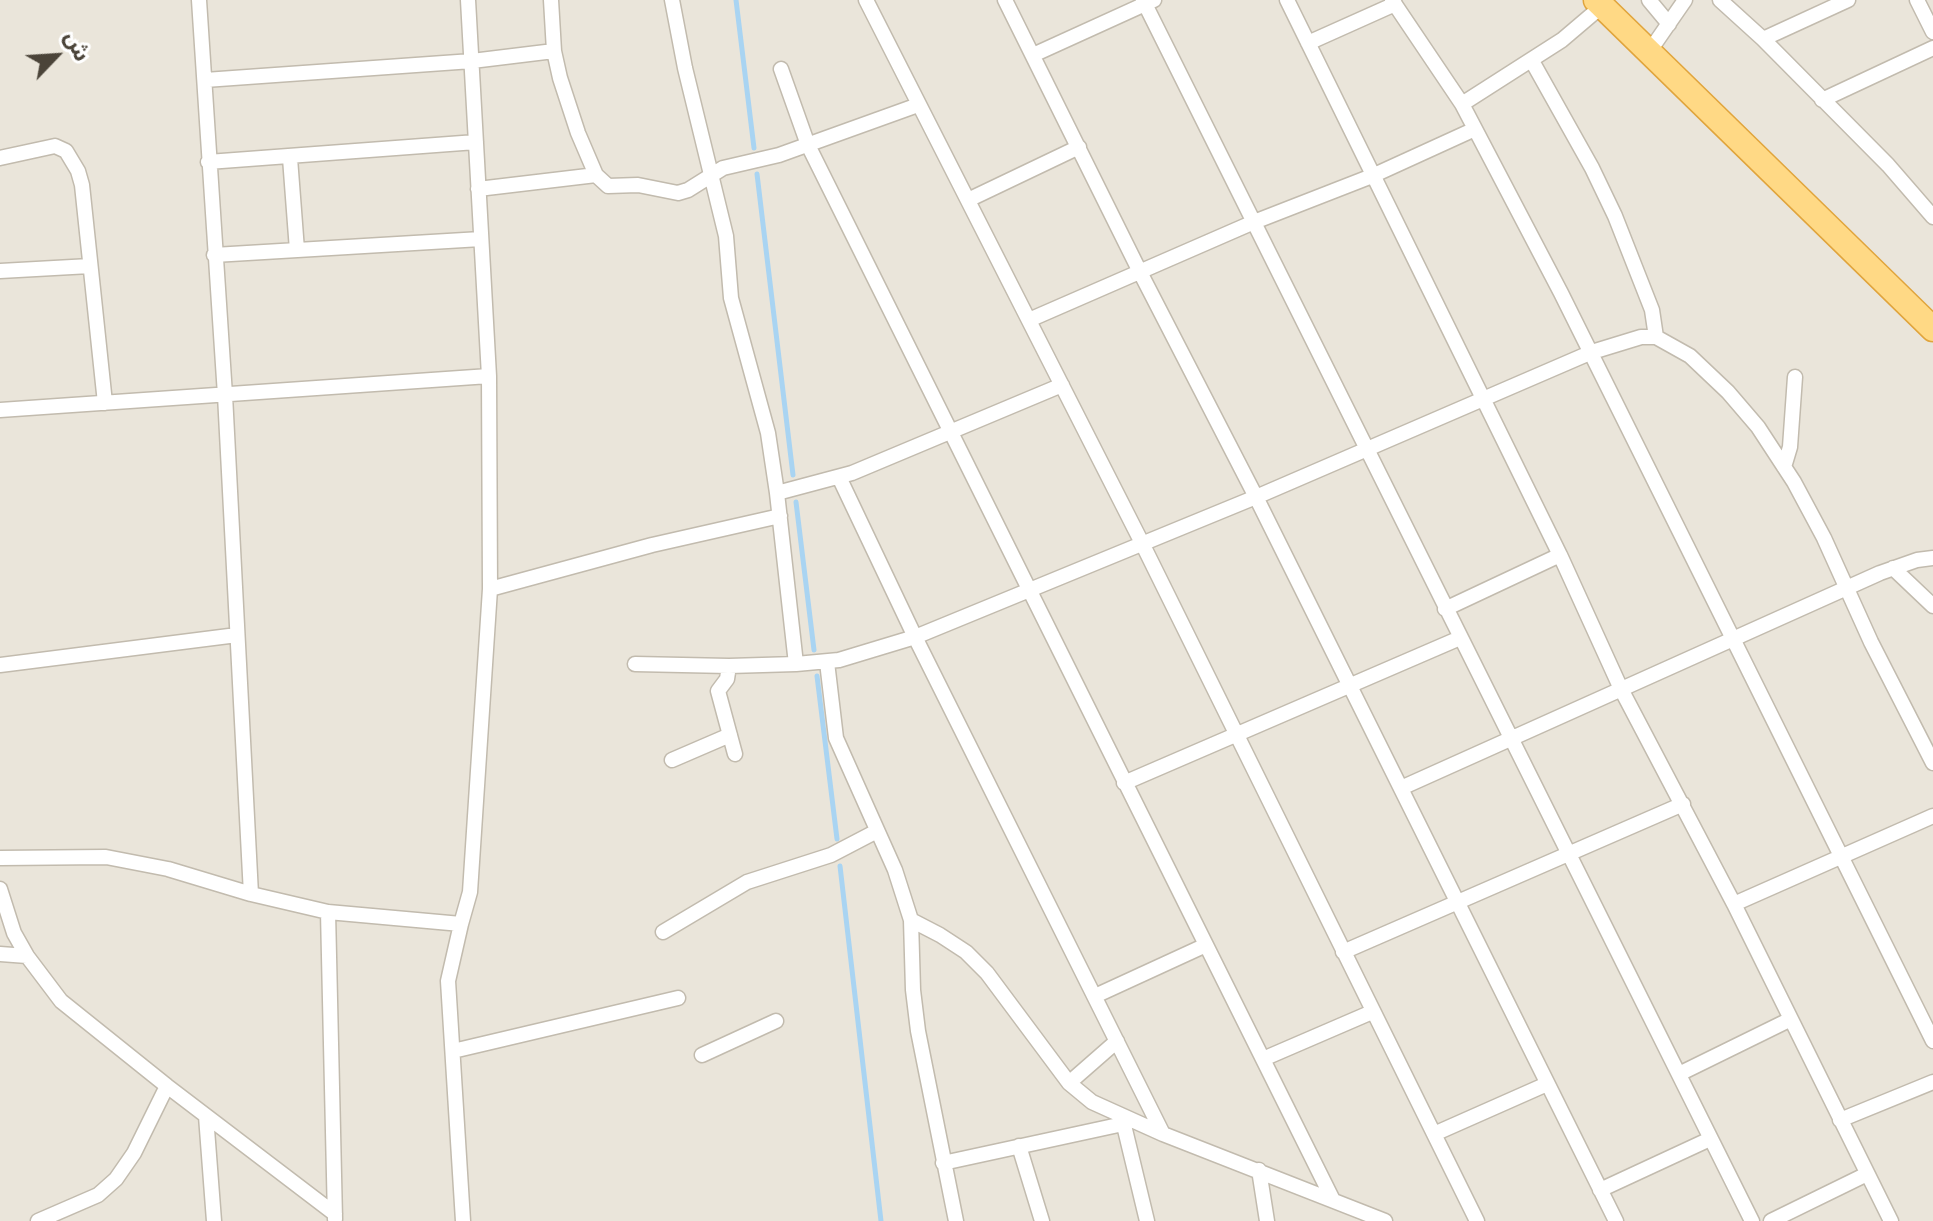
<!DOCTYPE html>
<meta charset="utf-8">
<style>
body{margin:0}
#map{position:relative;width:1933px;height:1221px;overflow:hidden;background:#f6f3ec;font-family:Jost,"Noto Sans Arabic",sans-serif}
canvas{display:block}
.north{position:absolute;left:16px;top:16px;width:80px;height:80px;-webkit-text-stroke:6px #fff;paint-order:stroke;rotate:65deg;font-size:22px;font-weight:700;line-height:32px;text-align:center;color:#4b4439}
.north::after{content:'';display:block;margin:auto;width:28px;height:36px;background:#4b4439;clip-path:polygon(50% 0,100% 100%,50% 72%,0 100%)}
</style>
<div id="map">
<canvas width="1933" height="1221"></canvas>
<div class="north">ش</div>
</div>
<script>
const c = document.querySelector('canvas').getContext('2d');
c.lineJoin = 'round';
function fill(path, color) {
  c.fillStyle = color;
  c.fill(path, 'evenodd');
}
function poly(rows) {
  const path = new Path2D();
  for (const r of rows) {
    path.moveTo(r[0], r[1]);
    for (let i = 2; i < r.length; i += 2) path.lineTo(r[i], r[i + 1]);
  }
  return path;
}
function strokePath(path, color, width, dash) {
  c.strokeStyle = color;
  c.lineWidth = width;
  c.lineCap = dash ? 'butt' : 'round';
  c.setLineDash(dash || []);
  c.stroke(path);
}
const residential = poly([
 [0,0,1933,0,1933,1221,0,1221]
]);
const stream = poly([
 [736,0,754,148],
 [757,174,793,475],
 [796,502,814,650],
 [817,676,837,839],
 [840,866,881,1221]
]);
const minor = poly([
 [199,0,225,395,251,894],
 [551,0,554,51,560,78,578,133,596,175,608,186,638,185,678,193,688,190,723,168,779,155,918,105],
 [866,0,1142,543,1477,1221],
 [1005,0,1140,272,1256,497,1616,1221],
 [1143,0,1752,1221],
 [1287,0,1560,555,1621,689,1734,904],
 [1392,0,1462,104,1561,293,1933,1041],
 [1649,0,1669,24],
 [1720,0,1763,39,1888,165,1933,217],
 [1917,0,1933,32],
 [1763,39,1848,0],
 [1308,43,1395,4],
 [1649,52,1685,0],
 [1033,55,1154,0],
 [1532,61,1592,168,1615,216,1652,310,1656,337],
 [781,69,808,145,1333,1200],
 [205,80,472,61,554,51],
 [1822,100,1933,48],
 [1462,104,1562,40,1602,6],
 [0,158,55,146,66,151,78,171,82,185,105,403],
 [290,158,297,250],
 [208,162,476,142],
 [478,189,596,175],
 [968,200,1079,147],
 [214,255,481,239],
 [0,271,90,266],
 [1029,320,1254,222,1372,176,1475,129],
 [0,410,489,376],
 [1784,467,1790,447,1795,377],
 [839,477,915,637,1163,1134],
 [777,493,852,473,1062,385],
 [1893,568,1933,606],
 [490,589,652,545,780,516],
 [1445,609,1560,555],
 [827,662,836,738,895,870,911,920,913,990,918,1031,956,1221],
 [635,664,729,666,796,664,777,493,768,433,731,298,726,236,685,68,672,0],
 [796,664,839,660,915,637,1256,497,1592,352,1641,337,1656,337,1690,356,1728,392,1758,427,1794,482,1824,538,1871,642,1933,763],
 [0,665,237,635],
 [729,666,727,679,718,691,735,754],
 [672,760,730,735],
 [1124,783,1460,638],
 [1401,788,1880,573,1917,560,1933,558],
 [0,858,106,857,168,869,251,894,328,912,461,924,470,892,490,589,489,376,468,0],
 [0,889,14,933,27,956,61,1001,167,1086,335,1214],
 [328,912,335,1219],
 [911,920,940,935,966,952,987,973,1069,1083,1092,1102,1163,1134,1385,1221],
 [461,924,448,981,463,1221],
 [663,932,747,882,831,855,877,831],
 [1343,952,1683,804],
 [0,954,27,956],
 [1095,996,1206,945],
 [453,1051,678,998],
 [702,1055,776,1021],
 [1263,1059,1372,1012],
 [1679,1074,1789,1020],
 [1069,1083,1117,1041],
 [206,1116,214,1221],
 [1122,1117,1147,1221],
 [1840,1120,1933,1082],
 [1434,1134,1547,1084],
 [1019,1146,1042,1221],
 [943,1163,1123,1124],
 [1259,1170,1267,1221],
 [1600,1190,1710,1139],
 [38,1221,98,1195,116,1179,134,1153,167,1086],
 [1771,1221,1867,1174],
 [1891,1221,1734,904,1933,816]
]);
const trunk = poly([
 [1596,0,1933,329]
]);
fill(residential, '#eae5da');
strokePath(stream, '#a9d4f2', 5);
strokePath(minor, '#c2bbae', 17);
strokePath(trunk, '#e0a43c', 27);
strokePath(minor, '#fff', 14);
strokePath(trunk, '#ffd985', 24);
</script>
